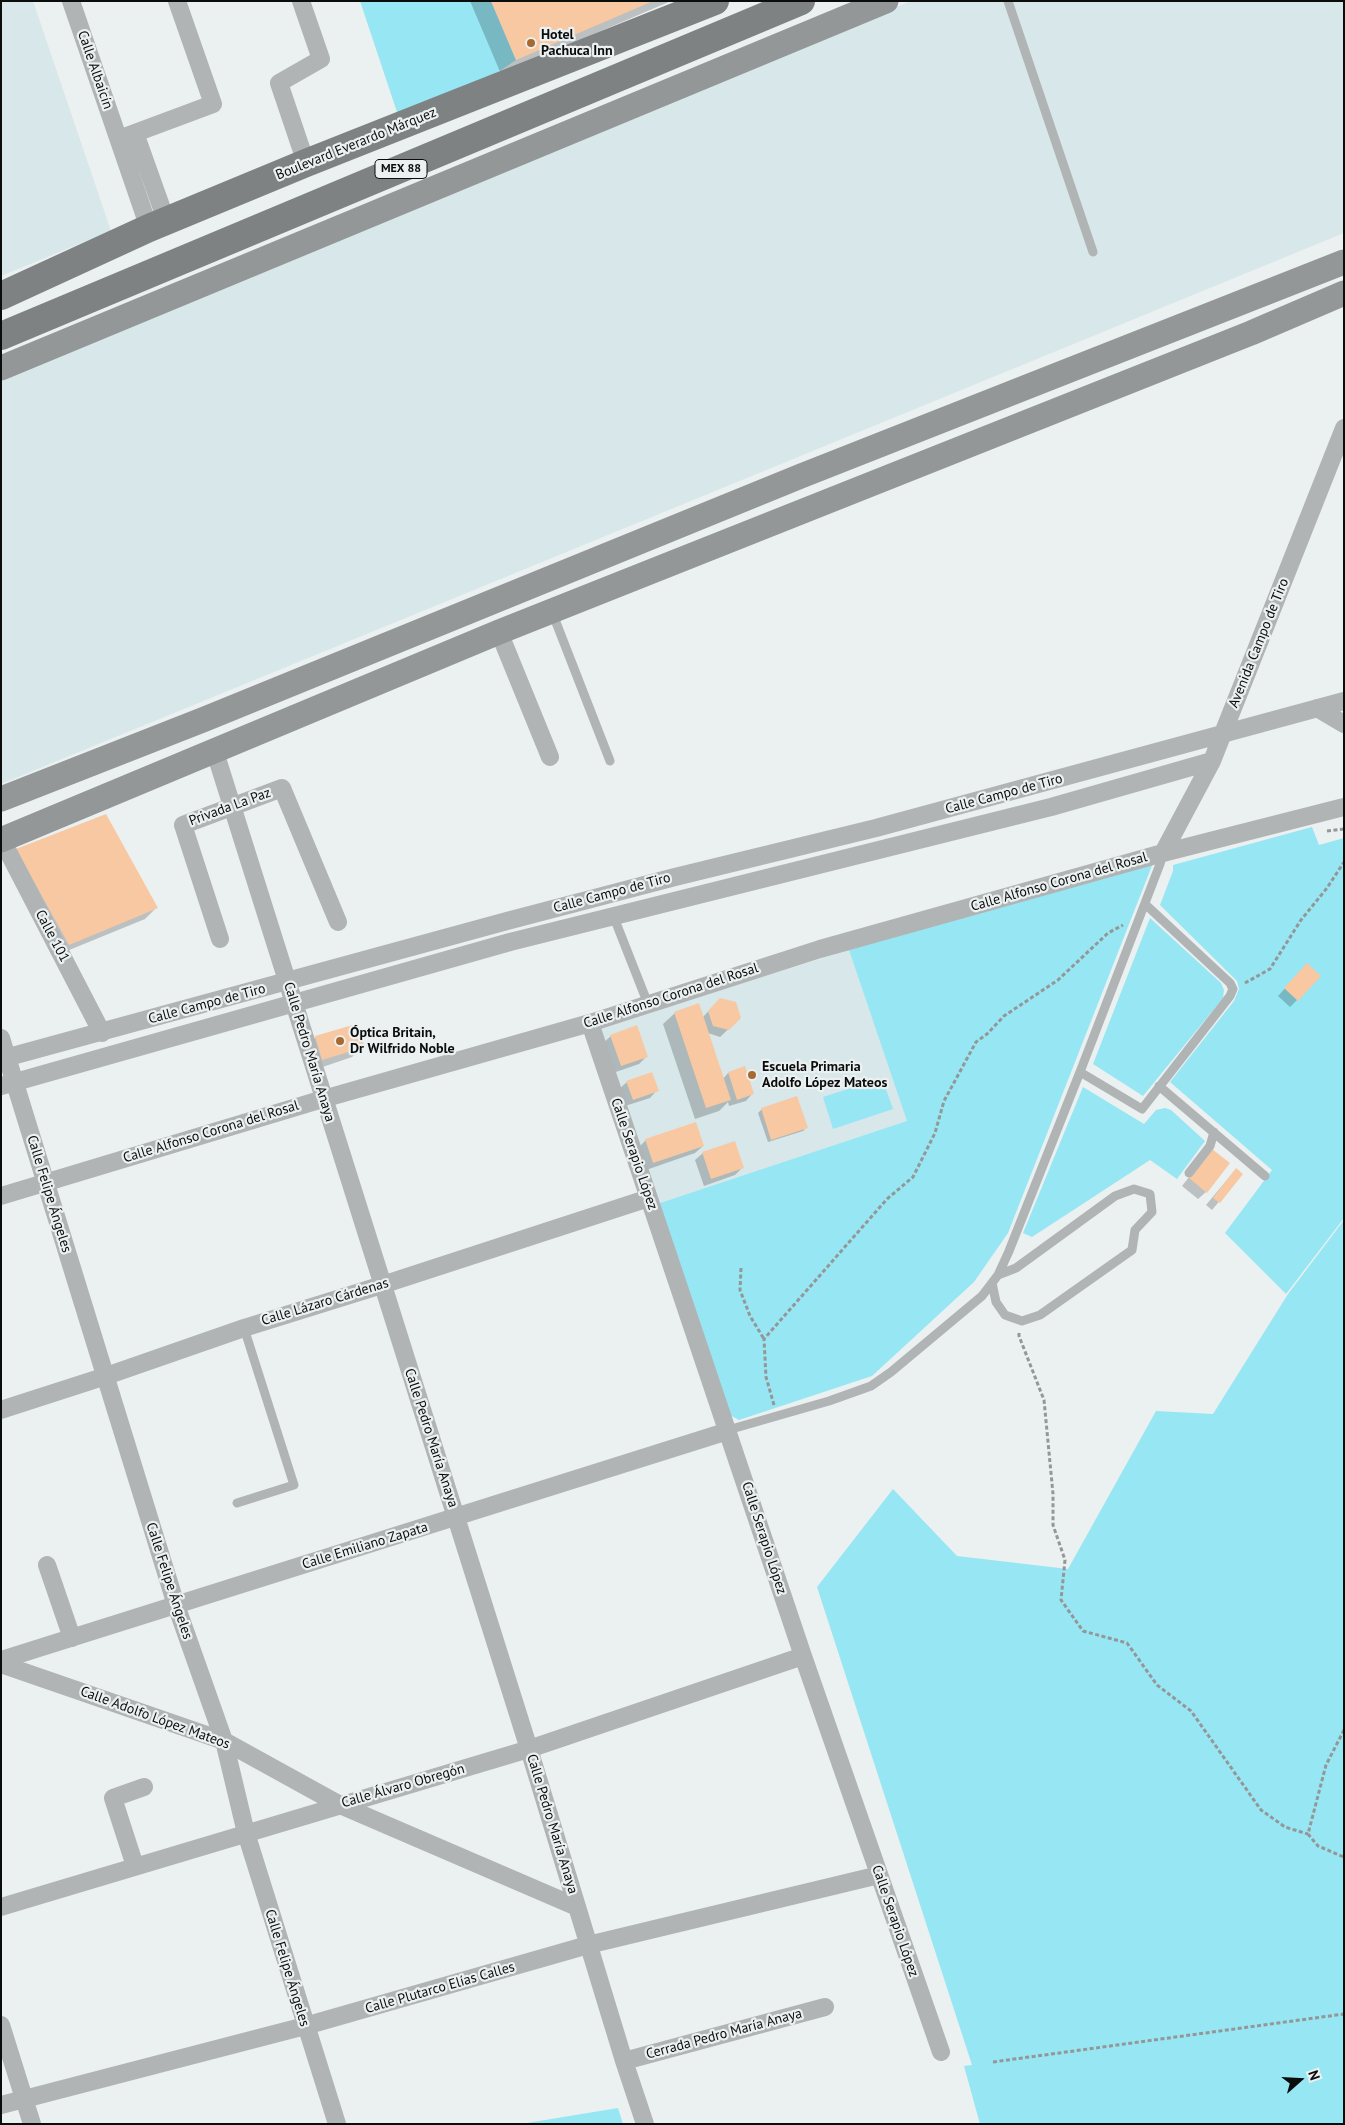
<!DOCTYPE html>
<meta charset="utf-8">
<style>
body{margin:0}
#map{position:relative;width:1345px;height:2125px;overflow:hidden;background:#ebf0f1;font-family:"PT Sans",sans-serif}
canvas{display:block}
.frame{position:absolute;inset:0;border:2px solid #0b0d0d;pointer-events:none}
.north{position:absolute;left:1275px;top:2055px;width:50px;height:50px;-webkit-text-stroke:4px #ebf0f1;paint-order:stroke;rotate:71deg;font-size:14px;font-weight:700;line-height:20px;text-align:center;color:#0b0d0d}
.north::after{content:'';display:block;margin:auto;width:18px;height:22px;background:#0b0d0d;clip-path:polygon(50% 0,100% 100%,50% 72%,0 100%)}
</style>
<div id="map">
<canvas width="1345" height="2125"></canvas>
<div class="frame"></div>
<div class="north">N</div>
</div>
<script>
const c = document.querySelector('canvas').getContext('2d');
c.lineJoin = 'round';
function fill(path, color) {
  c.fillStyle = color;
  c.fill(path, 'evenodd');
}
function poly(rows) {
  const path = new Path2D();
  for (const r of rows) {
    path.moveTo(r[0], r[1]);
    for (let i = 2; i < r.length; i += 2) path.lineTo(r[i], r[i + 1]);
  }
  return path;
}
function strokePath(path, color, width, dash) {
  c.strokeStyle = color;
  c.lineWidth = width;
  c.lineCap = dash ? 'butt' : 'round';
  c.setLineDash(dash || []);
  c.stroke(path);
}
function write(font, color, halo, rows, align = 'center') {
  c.font = font + ' "PT Sans",sans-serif';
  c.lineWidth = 4.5;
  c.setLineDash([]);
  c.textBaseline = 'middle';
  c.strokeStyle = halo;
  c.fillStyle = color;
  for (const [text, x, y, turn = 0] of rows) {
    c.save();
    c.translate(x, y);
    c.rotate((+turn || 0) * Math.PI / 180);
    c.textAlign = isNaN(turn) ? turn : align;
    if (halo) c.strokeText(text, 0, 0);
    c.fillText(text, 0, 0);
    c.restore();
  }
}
const built = poly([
 [1,1,33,1,111,231,1,276],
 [911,1,1344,1,1344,233,1,784,1,379],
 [849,950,908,1121,657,1204,596,1028]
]);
const green = poly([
 [360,1,491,1,516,60,498,72,398,115],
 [1312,827,1319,845,1344,838,1344,1218,1286,1294,1225,1233,1272,1170,1170,1082,1234,1001,1239,989,1237,981,1160,905,1173,871,1173,865],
 [1153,863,1008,1233,974,1282,872,1376,739,1420,730,1415,657,1204,907,1121,849,950],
 [1150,918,1221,983,1224,990,1223,998,1143,1096,1093,1064],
 [882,1078,893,1109,833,1129,823,1097],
 [1083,1087,1144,1124,1156,1110,1165,1108,1171,1110,1205,1141,1177,1179,1150,1160,1032,1237,1023,1233],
 [1344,1220,1344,2124,980,2124,964,2066,972,2065,817,1587,893,1489,957,1556,1068,1569,1156,1411,1213,1414,1288,1294],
 [618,2108,623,2124,521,2124]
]);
const shadow = poly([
 [470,1,671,1,501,74],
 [17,850,156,908,145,919,57,955],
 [1300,972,1297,1000,1290,1007,1278,996],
 [720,999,740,1018,720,1037,708,1033,723,1079,728,1073,753,1093,746,1101,729,1106,728,1102,719,1111,695,1119,663,1024,675,1013,703,1017],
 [611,1036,646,1057,639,1064,613,1073,603,1043],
 [316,1037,363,1046,352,1057,311,1071,305,1048],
 [627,1082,657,1090,650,1098,625,1106,619,1089],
 [762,1109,806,1128,803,1131,768,1142,758,1113],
 [646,1140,703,1146,695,1153,646,1170,639,1147],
 [703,1153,742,1168,735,1175,704,1186,695,1160],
 [1205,1157,1206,1192,1198,1199,1182,1186],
 [1236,1169,1242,1174,1212,1210,1206,1205]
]);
const building = poly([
 [491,1,653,1,516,60],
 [106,814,158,908,69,945,16,849],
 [1307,963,1321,976,1298,1001,1284,988],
 [720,998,736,1002,741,1018,729,1030,713,1026,708,1011],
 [699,1003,731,1100,706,1108,674,1012],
 [356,1024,365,1047,322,1060,315,1036],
 [637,1025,648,1057,621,1066,610,1035],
 [745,1066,754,1094,737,1100,728,1072],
 [652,1072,659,1091,633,1100,626,1081],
 [797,1096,808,1128,771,1140,761,1108],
 [696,1122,704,1146,653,1163,645,1139],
 [735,1141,744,1168,711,1179,702,1152],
 [1212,1149,1230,1163,1207,1193,1189,1178],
 [1236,1168,1243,1174,1220,1203,1213,1198]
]);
const path = poly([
 [1327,831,1344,829],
 [1245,983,1270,969,1301,920,1327,888,1344,862],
 [741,1268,740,1290,750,1316,764,1339],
 [1019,1333,1019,1336,1044,1400,1053,1494,1053,1525,1065,1560,1061,1600,1083,1631,1127,1643,1157,1685,1191,1711,1261,1810,1285,1827,1308,1834],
 [774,1405,766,1377,764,1339,887,1199,913,1177,935,1133,944,1101,976,1042,987,1034,1004,1016,1058,980,1108,933,1123,925],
 [1344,1730,1326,1765,1308,1834,1318,1846,1344,1857],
 [993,2062,1344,2014]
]);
const lane = poly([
 [1008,1,1093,252],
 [552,612,610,761],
 [1145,904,1230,983,1233,989,1230,996,1142,1109,1080,1072,1160,864,1163,853],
 [613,915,648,1004],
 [1159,1086,1265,1176],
 [1189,1173,1210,1146,1214,1132],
 [992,1283,996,1302,1005,1315,1022,1321,1040,1315,1132,1250,1135,1230,1152,1212,1150,1194,1134,1189,1115,1196,1016,1268,998,1275],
 [728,1431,735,1428,829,1401,871,1386,891,1372,982,1296,998,1275,1009,1251,1080,1072],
 [237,1503,294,1485,244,1328]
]);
const street = poly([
 [71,1,149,228],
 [301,1,321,59,279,83,306,163],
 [135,133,166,220],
 [119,139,213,104,177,1],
 [499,632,550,757],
 [1317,708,1344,724],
 [215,752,529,1749,624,2061,645,2124],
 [2,840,102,1033],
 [1163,853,1212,761,1344,428],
 [220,939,183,825,282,788,338,922],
 [590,1023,803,1656,941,2052],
 [1,1038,176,1605,224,1741,246,1833,337,2124],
 [1,1059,507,921,675,877,876,828,1344,701],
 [1,1086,510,942,1051,807,1212,761],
 [1,1196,323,1099,590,1023,820,949,1163,853,1344,807],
 [1,1410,106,1376,244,1328,382,1285,649,1198],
 [47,1565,72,1638],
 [1,1660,728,1431],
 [1,1664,224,1741,340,1805,577,1907],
 [135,1866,113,1798,144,1787],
 [1,1907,529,1749,803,1656],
 [1,2025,32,2124],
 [624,2061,825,2007],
 [1,2105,305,2026,588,1945,879,1875]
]);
const secondary = poly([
 [1,368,886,1],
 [1,799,205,719,801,476,1344,262],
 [1,840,499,632,1251,333,1344,293]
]);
const primary = poly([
 [1,296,149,228,306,163,715,1],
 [1,336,801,1]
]);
const markers = [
 [531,43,5,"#a86930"],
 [340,1041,5,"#a86930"],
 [752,1075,5,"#a86930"]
];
const shields = [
 [401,169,52]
];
const shieldNames = [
 ["MEX 88",401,169]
];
const poiNames = [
 ["Hotel",541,35],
 ["Pachuca Inn",541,51],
 ["Óptica Britain,",350,1033],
 ["Dr Wilfrido Noble",350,1049],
 ["Escuela Primaria",762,1067],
 ["Adolfo López Mateos",762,1083]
];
const streetNames = [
 ["Calle Albaicín",95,70,71],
 ["Boulevard Everardo Márquez",356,144,-22],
 ["Avenida Campo de Tiro",1259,643,-68],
 ["Calle Campo de Tiro",1004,794,-15],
 ["Privada La Paz",230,807,-20],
 ["Calle Alfonso Corona del Rosal",1059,882,-16],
 ["Calle Campo de Tiro",612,893,-15],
 ["Calle 101",52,936,62],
 ["Calle Alfonso Corona del Rosal",671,996,-18],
 ["Calle Campo de Tiro",207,1004,-15],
 ["Calle Pedro María Anaya",309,1052,73],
 ["Calle Alfonso Corona del Rosal",211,1132,-17],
 ["Calle Serapio López",634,1154,71],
 ["Calle Felipe Ángeles",49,1194,73],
 ["Calle Lázaro Cárdenas",325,1302,-17],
 ["Calle Pedro María Anaya",431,1438,72],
 ["Calle Serapio López",764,1538,72],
 ["Calle Emiliano Zapata",365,1546,-17],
 ["Calle Felipe Ángeles",169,1581,72],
 ["Calle Adolfo López Mateos",155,1718,20],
 ["Calle Álvaro Obregón",403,1786,-16],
 ["Calle Pedro María Anaya",552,1824,73],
 ["Calle Serapio López",895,1921,71],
 ["Calle Felipe Ángeles",287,1968,73],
 ["Calle Plutarco Elías Calles",440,1988,-16],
 ["Cerrada Pedro María Anaya",724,2034,-15]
];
fill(built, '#d8e7e9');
fill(green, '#97e6f3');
fill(shadow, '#0003');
fill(building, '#f7c8a2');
strokePath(path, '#939797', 3, [4, 2.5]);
strokePath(lane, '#b1b4b4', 9);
strokePath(street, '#b1b4b4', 18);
strokePath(secondary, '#939797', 25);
strokePath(primary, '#7e8282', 28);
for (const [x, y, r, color] of markers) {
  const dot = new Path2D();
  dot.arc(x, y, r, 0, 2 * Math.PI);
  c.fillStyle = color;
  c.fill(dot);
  strokePath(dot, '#ebf0f1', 2);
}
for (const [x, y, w] of shields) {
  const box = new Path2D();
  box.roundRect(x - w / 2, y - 9.5, w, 19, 4);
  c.fillStyle = '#ebf0f1';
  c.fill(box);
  strokePath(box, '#0b0d0d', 1);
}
write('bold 12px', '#0b0d0d', null, shieldNames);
write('bold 14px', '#0b0d0d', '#ebf0f1', poiNames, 'left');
write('14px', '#0b0d0d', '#ebf0f1', streetNames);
</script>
